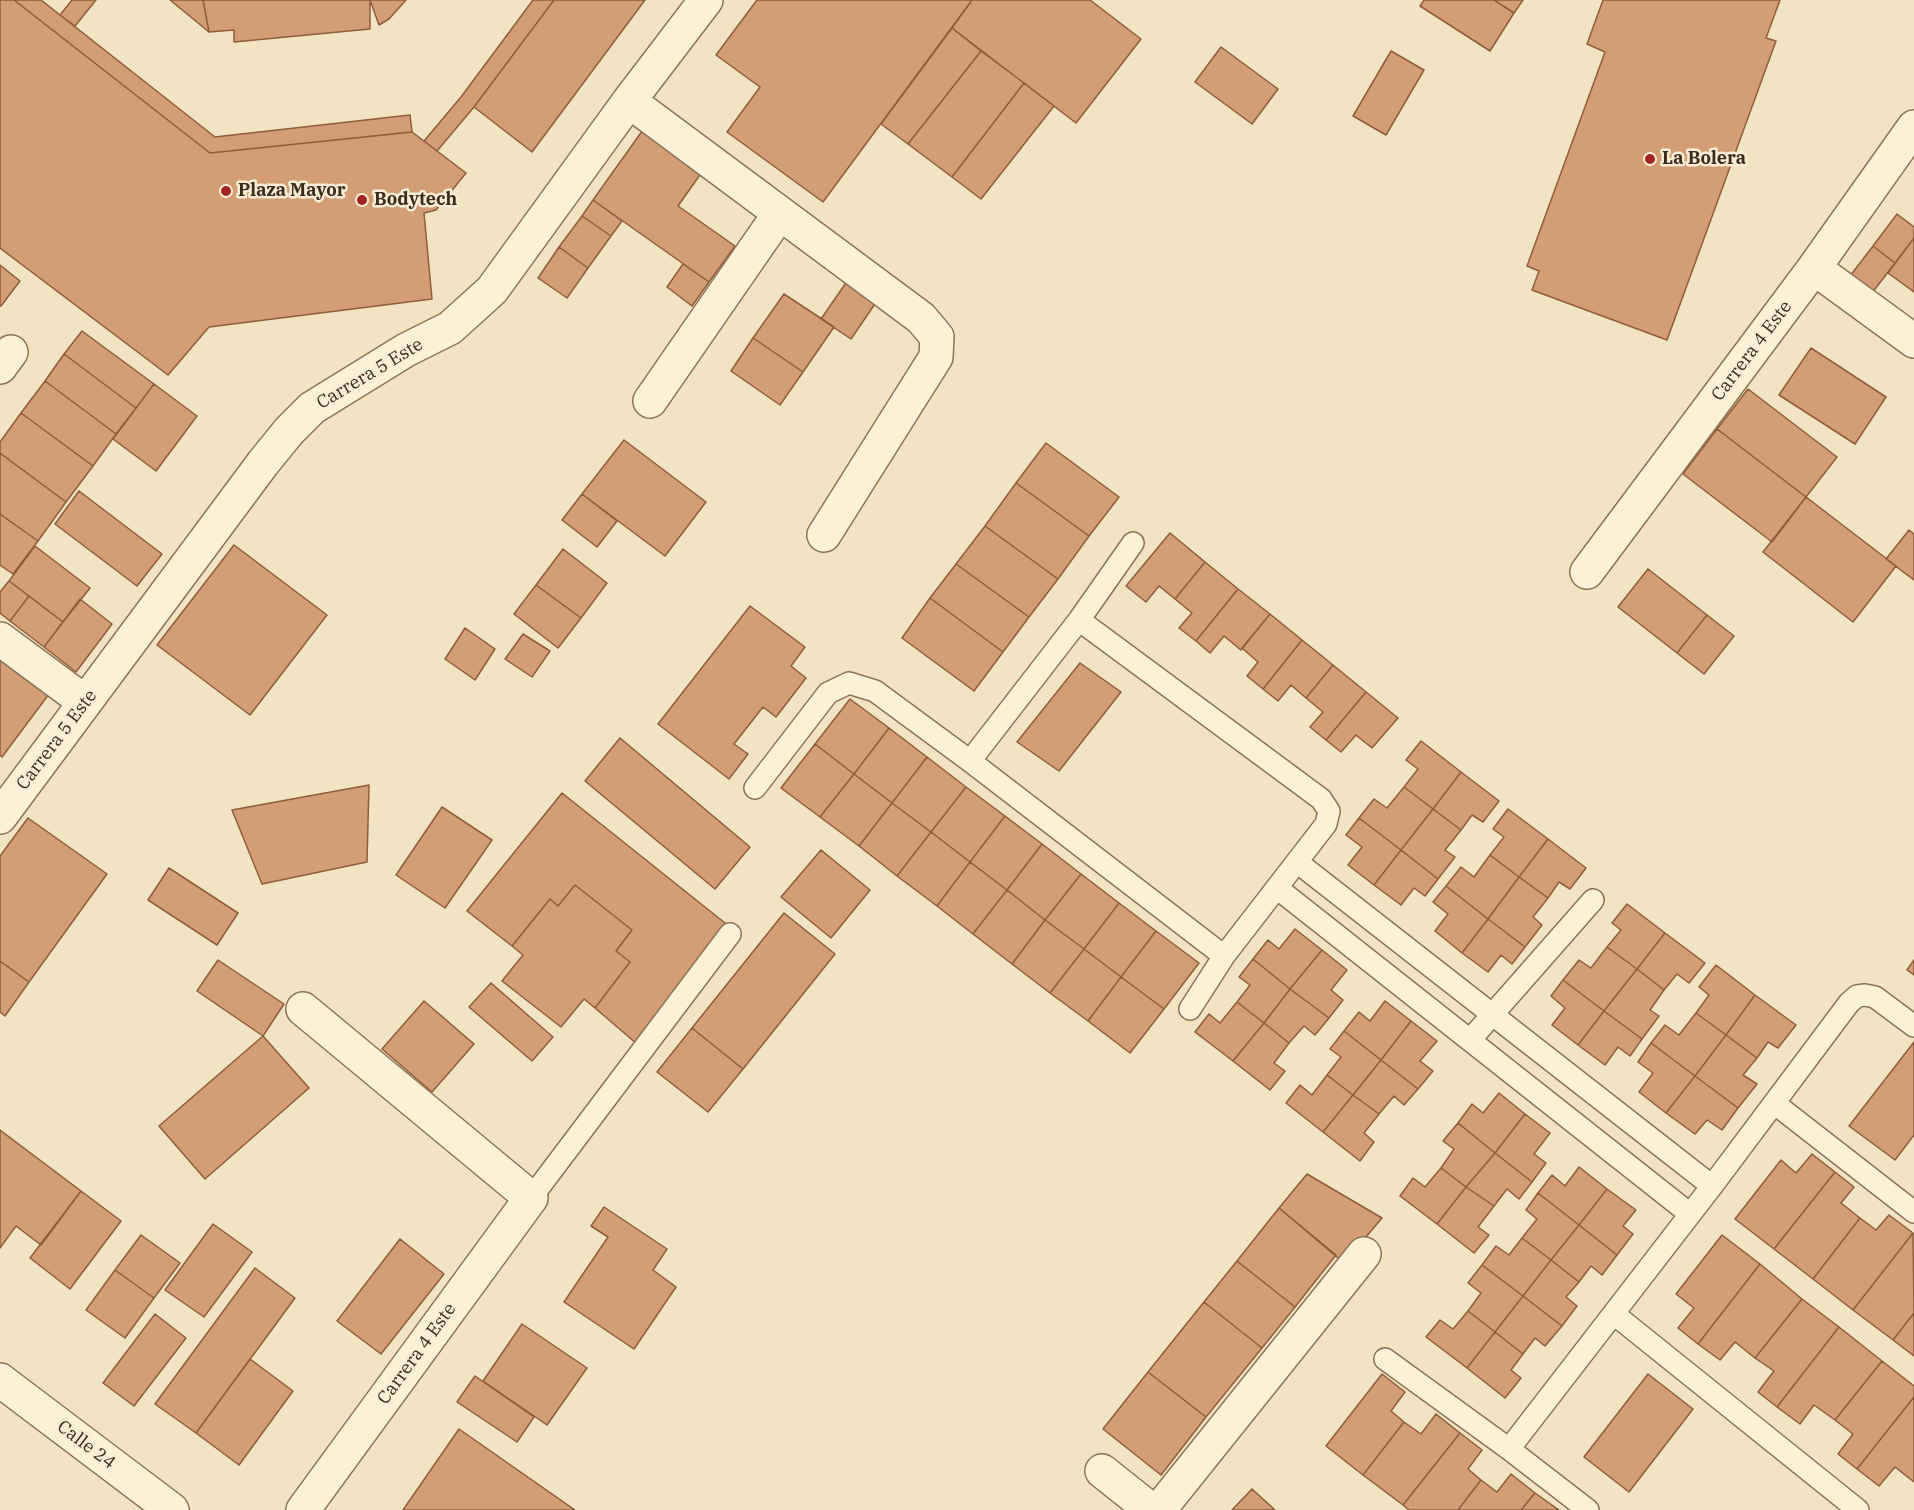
<!DOCTYPE html>
<style>
body{margin:0}
canvas{display:block;background:#f2e4c2}
</style>
<canvas width="1914" height="1510"></canvas>
<script>
const c = document.querySelector('canvas').getContext('2d');
c.lineJoin = 'round';
function fill(path, color) {
  c.fillStyle = color;
  c.fill(path, 'evenodd');
}
function poly(rows) {
  const path = new Path2D();
  for (const r of rows) {
    path.moveTo(r[0], r[1]);
    for (let i = 2; i < r.length; i += 2) path.lineTo(r[i], r[i + 1]);
  }
  return path;
}
function strokePath(path, color, width, dash) {
  c.strokeStyle = color;
  c.lineWidth = width;
  c.lineCap = dash ? 'butt' : 'round';
  c.setLineDash(dash || []);
  c.stroke(path);
}
function write(font, color, halo, rows, align = 'center') {
  c.font = font + ' "IBM Plex Serif",serif';
  c.lineWidth = 5;
  c.setLineDash([]);
  c.textBaseline = 'middle';
  c.strokeStyle = halo;
  c.fillStyle = color;
  for (const [text, x, y, turn = 0] of rows) {
    c.save();
    c.translate(x, y);
    c.rotate((+turn || 0) * Math.PI / 180);
    c.textAlign = isNaN(turn) ? turn : align;
    if (halo) c.strokeText(text, 0, 0);
    c.fillText(text, 0, 0);
    c.restore();
  }
}
const building = poly([
 [0,0,14,0,210,153,412,132,466,173,436,210,424,213,432,299,209,327,168,375,0,248,0,0],
 [14,0,41,0,215,137,410,115,412,132,210,153,14,0],
 [72,0,96,0,75,26,60,15,72,0],
 [170,0,203,0,209,32,170,0],
 [203,0,370,0,370,29,234,42,234,30,209,32,203,0],
 [406,0,389,19,379,25,370,0,406,0],
 [533,0,554,0,474,107,437,151,424,141,461,97,533,0],
 [554,0,645,0,532,152,474,107,554,0],
 [757,0,972,0,823,202,727,132,760,87,716,55,757,0],
 [972,0,1090,0,1141,39,1076,123,952,28,972,0],
 [1424,0,1494,0,1514,13,1490,51,1420,6,1424,0],
 [1494,0,1523,0,1514,13,1494,0],
 [1603,0,1780,0,1766,38,1776,41,1667,340,1532,290,1539,271,1527,266,1605,52,1587,44,1603,0],
 [952,28,981,51,908,144,881,124,952,28],
 [1221,47,1278,89,1252,124,1195,82,1221,47],
 [981,51,1024,83,952,177,908,144,981,51],
 [1391,51,1424,70,1386,135,1353,116,1391,51],
 [1024,83,1054,106,981,199,952,177,1024,83],
 [645,127,704,169,678,206,735,246,709,282,593,200,645,127],
 [593,200,622,221,611,236,582,216,593,200],
 [1897,214,1914,227,1914,238,1895,263,1873,246,1897,214],
 [582,216,611,236,588,268,559,247,582,216],
 [1914,238,1914,292,1888,273,1914,238],
 [1873,246,1895,263,1872,293,1850,276,1873,246],
 [559,247,588,268,567,298,538,278,559,247],
 [683,264,709,282,692,306,667,287,683,264],
 [0,265,20,281,1,306,0,306,0,265],
 [850,277,879,298,851,339,821,319,850,277],
 [784,294,834,327,803,372,753,338,784,294],
 [82,331,154,384,136,408,64,354,82,331],
 [753,338,803,372,780,405,731,371,753,338],
 [1811,348,1886,397,1855,444,1779,395,1811,348],
 [64,354,136,408,116,434,45,381,64,354],
 [45,381,116,434,93,466,21,413,45,381],
 [154,384,197,416,156,471,113,439,154,384],
 [1748,389,1837,457,1806,497,1717,429,1748,389],
 [21,413,93,466,66,502,0,453,0,442,21,413],
 [1717,429,1806,497,1772,542,1683,474,1717,429],
 [624,440,706,502,665,556,582,494,624,440],
 [1046,443,1119,497,1089,536,1016,483,1046,443],
 [0,453,66,502,38,541,0,514,0,453],
 [1016,483,1089,536,1058,579,985,526,1016,483],
 [79,491,162,554,137,586,55,524,79,491],
 [582,494,617,521,597,547,562,520,582,494],
 [1806,497,1896,566,1853,622,1763,552,1806,497],
 [0,514,38,541,13,574,0,565,0,514],
 [985,526,1058,579,1029,617,956,564,985,526],
 [1909,530,1914,534,1914,580,1886,559,1909,530],
 [1170,533,1205,562,1175,599,1159,586,1146,602,1126,586,1170,533],
 [234,545,327,615,250,715,157,645,234,545],
 [35,546,90,588,63,622,9,581,35,546],
 [563,549,607,583,581,618,536,585,563,549],
 [1205,562,1238,589,1196,641,1179,628,1192,613,1175,599,1205,562],
 [956,564,1029,617,1003,652,930,598,956,564],
 [1648,569,1707,615,1677,653,1618,607,1648,569],
 [9,581,29,596,10,621,0,613,0,592,9,581],
 [536,585,581,618,558,648,514,614,536,585],
 [1238,589,1270,614,1241,650,1224,636,1210,653,1196,641,1238,589],
 [29,596,63,622,44,647,10,621,29,596],
 [930,598,1003,652,974,691,902,638,930,598],
 [80,599,112,624,76,672,44,647,80,599],
 [750,606,805,647,791,666,806,678,776,717,763,707,734,744,748,754,729,779,658,724,750,606],
 [1270,614,1302,640,1263,689,1247,676,1258,662,1242,648,1270,614],
 [1707,615,1734,636,1704,674,1677,653,1707,615],
 [465,628,495,649,475,680,445,659,465,628],
 [523,634,550,651,532,677,505,659,523,634],
 [1302,640,1333,665,1306,698,1291,685,1278,701,1263,689,1302,640],
 [0,658,49,694,2,757,0,755,0,658],
 [1080,663,1121,692,1059,771,1017,742,1080,663],
 [1333,665,1366,692,1326,740,1310,727,1323,712,1306,698,1333,665],
 [1366,692,1398,718,1372,748,1356,735,1341,752,1326,740,1366,692],
 [850,699,889,728,854,774,815,744,850,699],
 [889,728,927,757,892,803,854,774,889,728],
 [620,738,750,847,715,889,585,781,620,738],
 [1421,741,1461,772,1433,809,1404,787,1418,769,1406,760,1421,741],
 [815,744,854,774,820,817,781,788,815,744],
 [927,757,966,787,931,832,892,803,927,757],
 [1461,772,1499,801,1483,822,1472,815,1461,830,1433,809,1461,772],
 [854,774,892,803,859,846,820,817,854,774],
 [369,785,367,862,262,884,232,810,369,785],
 [966,787,1005,816,970,862,931,832,966,787],
 [1404,787,1433,809,1401,850,1359,818,1374,799,1387,808,1404,787],
 [562,793,730,927,637,1044,595,1008,630,962,616,951,632,930,575,885,558,906,550,899,512,946,467,911,562,793],
 [892,803,931,832,897,876,859,846,892,803],
 [442,807,492,840,445,908,396,875,442,807],
 [1433,809,1461,830,1445,850,1455,857,1438,879,1401,850,1433,809],
 [1508,809,1548,839,1519,877,1490,855,1504,837,1493,829,1508,809],
 [1005,816,1042,844,1007,890,970,862,1005,816],
 [28,818,107,874,29,982,0,961,0,856,28,818],
 [1359,818,1401,850,1374,885,1348,865,1362,847,1346,835,1359,818],
 [931,832,970,862,937,906,897,876,931,832],
 [1548,839,1586,868,1570,889,1559,882,1548,898,1519,877,1548,839],
 [1042,844,1081,874,1045,920,1007,890,1042,844],
 [821,850,870,890,831,938,781,897,821,850],
 [1401,850,1438,879,1425,896,1414,888,1401,905,1374,885,1401,850],
 [1490,855,1519,877,1488,919,1446,886,1461,867,1474,877,1490,855],
 [970,862,1007,890,973,934,937,906,970,862],
 [169,868,238,913,217,945,148,900,169,868],
 [1081,874,1119,903,1084,949,1045,920,1081,874],
 [1519,877,1548,898,1533,917,1542,925,1525,947,1488,919,1519,877],
 [575,885,632,930,616,951,630,962,595,1008,584,999,561,1027,502,981,523,955,512,946,550,899,558,906,575,885],
 [1446,886,1488,919,1462,953,1435,931,1448,914,1433,902,1446,886],
 [1007,890,1045,920,1012,964,973,934,1007,890],
 [1119,903,1156,931,1121,977,1084,949,1119,903],
 [1627,904,1665,933,1637,969,1607,947,1621,930,1612,923,1627,904],
 [784,913,835,954,743,1069,692,1028,784,913],
 [1488,919,1525,947,1512,964,1501,955,1488,972,1462,953,1488,919],
 [1045,920,1084,949,1050,993,1012,964,1045,920],
 [1295,929,1322,950,1290,989,1253,959,1268,940,1279,949,1295,929],
 [1156,931,1199,963,1164,1009,1121,977,1156,931],
 [1665,933,1705,963,1689,983,1677,974,1664,990,1637,969,1665,933],
 [1607,947,1637,969,1604,1011,1563,980,1579,960,1591,968,1607,947],
 [1084,949,1121,977,1088,1021,1050,993,1084,949],
 [1322,950,1347,970,1331,990,1343,1000,1329,1018,1290,989,1322,950],
 [1253,959,1290,989,1264,1023,1237,1002,1250,985,1239,977,1253,959],
 [218,960,284,1004,263,1036,197,991,218,960],
 [1914,960,1914,975,1907,970,1914,960],
 [0,961,29,982,5,1016,0,1012,0,961],
 [1716,965,1755,995,1726,1035,1696,1013,1709,995,1699,987,1716,965],
 [1637,969,1664,990,1650,1010,1659,1016,1642,1039,1604,1011,1637,969],
 [1121,977,1164,1009,1130,1053,1088,1021,1121,977],
 [1563,980,1604,1011,1578,1045,1552,1025,1565,1008,1551,996,1563,980],
 [491,983,553,1037,532,1061,469,1007,491,983],
 [1290,989,1329,1018,1315,1035,1304,1026,1289,1043,1264,1023,1290,989],
 [1755,995,1796,1025,1778,1048,1768,1042,1757,1058,1726,1035,1755,995],
 [424,1001,474,1044,432,1092,382,1049,424,1001],
 [1385,1001,1411,1021,1381,1060,1344,1031,1359,1012,1370,1021,1385,1001],
 [1237,1002,1264,1023,1233,1061,1195,1032,1209,1014,1220,1023,1237,1002],
 [1604,1011,1642,1039,1630,1056,1618,1047,1605,1065,1578,1045,1604,1011],
 [1696,1013,1726,1035,1695,1076,1651,1043,1665,1025,1679,1035,1696,1013],
 [1411,1021,1437,1041,1420,1061,1433,1071,1418,1089,1381,1060,1411,1021],
 [1264,1023,1289,1043,1274,1063,1285,1071,1270,1090,1233,1061,1264,1023],
 [692,1028,743,1069,708,1112,657,1072,692,1028],
 [1344,1031,1381,1060,1353,1095,1327,1075,1341,1057,1330,1049,1344,1031],
 [1726,1035,1757,1058,1743,1075,1757,1084,1738,1108,1695,1076,1726,1035],
 [263,1036,309,1088,205,1179,159,1126,263,1036],
 [1914,1042,1914,1135,1895,1160,1849,1126,1914,1042],
 [1651,1043,1695,1076,1666,1113,1639,1092,1653,1073,1638,1062,1651,1043],
 [1381,1060,1418,1089,1404,1105,1394,1096,1379,1114,1353,1095,1381,1060],
 [1327,1075,1353,1095,1323,1132,1286,1103,1300,1085,1312,1095,1327,1075],
 [1695,1076,1738,1108,1722,1130,1707,1120,1695,1134,1666,1113,1695,1076],
 [1499,1093,1525,1114,1495,1153,1458,1123,1472,1104,1483,1113,1499,1093],
 [1353,1095,1379,1114,1364,1133,1374,1142,1360,1161,1323,1132,1353,1095],
 [1525,1114,1550,1133,1534,1154,1546,1163,1532,1182,1495,1153,1525,1114],
 [1458,1123,1495,1153,1466,1187,1441,1168,1454,1149,1443,1141,1458,1123],
 [0,1130,81,1191,41,1245,16,1226,0,1248,0,1130],
 [1495,1153,1532,1182,1519,1199,1507,1189,1494,1206,1466,1187,1495,1153],
 [1812,1154,1835,1172,1774,1249,1735,1219,1781,1160,1796,1173,1812,1154],
 [1579,1167,1607,1189,1579,1225,1538,1193,1552,1175,1565,1186,1579,1167],
 [1441,1168,1466,1187,1437,1224,1400,1196,1413,1178,1425,1187,1441,1168],
 [1835,1172,1854,1187,1841,1203,1860,1218,1813,1279,1774,1249,1835,1172],
 [1307,1174,1382,1218,1344,1263,1279,1208,1307,1174],
 [1466,1187,1494,1206,1478,1227,1489,1235,1474,1253,1437,1224,1466,1187],
 [1607,1189,1636,1210,1623,1226,1633,1234,1617,1255,1579,1225,1607,1189],
 [81,1191,121,1221,70,1289,30,1258,81,1191],
 [1538,1193,1579,1225,1551,1260,1522,1238,1537,1219,1526,1210,1538,1193],
 [604,1207,667,1249,653,1270,676,1287,634,1349,564,1302,608,1237,591,1226,604,1207],
 [1279,1208,1336,1255,1295,1307,1237,1261,1279,1208],
 [1889,1215,1913,1233,1853,1310,1813,1279,1860,1218,1876,1230,1889,1215],
 [213,1224,252,1252,204,1317,165,1290,213,1224],
 [1579,1225,1617,1255,1602,1275,1591,1266,1579,1282,1551,1260,1579,1225],
 [1913,1233,1914,1313,1893,1340,1853,1310,1913,1233],
 [141,1235,180,1263,154,1298,115,1270,141,1235],
 [1722,1235,1760,1264,1698,1344,1678,1328,1694,1308,1676,1294,1722,1235],
 [1522,1238,1551,1260,1523,1296,1482,1265,1496,1246,1509,1255,1522,1238],
 [400,1239,444,1274,381,1354,337,1321,400,1239],
 [1551,1260,1579,1282,1566,1297,1577,1306,1562,1326,1523,1296,1551,1260],
 [1237,1261,1295,1307,1262,1348,1204,1302,1237,1261],
 [1760,1264,1802,1299,1755,1358,1735,1342,1720,1360,1698,1344,1760,1264],
 [1482,1265,1523,1296,1495,1332,1468,1311,1481,1293,1468,1283,1482,1265],
 [255,1268,295,1298,196,1433,155,1404,255,1268],
 [115,1270,154,1298,125,1338,86,1310,115,1270],
 [1523,1296,1562,1326,1545,1346,1535,1338,1523,1354,1495,1332,1523,1296],
 [1802,1299,1839,1327,1777,1407,1758,1392,1774,1371,1755,1358,1802,1299],
 [1204,1302,1262,1348,1206,1417,1148,1372,1204,1302],
 [1468,1311,1495,1332,1467,1368,1426,1337,1440,1320,1453,1329,1468,1311],
 [1914,1313,1914,1356,1893,1340,1914,1313],
 [155,1314,186,1338,134,1406,103,1383,155,1314],
 [522,1324,587,1368,547,1425,483,1381,522,1324],
 [1839,1327,1882,1361,1835,1420,1814,1405,1800,1424,1777,1407,1839,1327],
 [1495,1332,1523,1354,1511,1370,1521,1378,1505,1398,1467,1368,1495,1332],
 [250,1359,293,1391,239,1465,196,1433,250,1359],
 [1882,1361,1914,1386,1914,1397,1857,1469,1838,1454,1853,1434,1835,1420,1882,1361],
 [1148,1372,1206,1417,1161,1475,1103,1429,1148,1372],
 [1382,1374,1405,1392,1391,1411,1404,1422,1363,1475,1326,1446,1382,1374],
 [1648,1374,1693,1409,1629,1492,1584,1457,1648,1374],
 [475,1376,534,1417,517,1442,457,1402,475,1376],
 [1914,1397,1914,1482,1895,1467,1879,1486,1857,1469,1914,1397],
 [1436,1414,1460,1433,1403,1505,1363,1475,1404,1422,1421,1434,1436,1414],
 [459,1429,575,1510,403,1510,459,1429],
 [1460,1433,1482,1450,1468,1469,1481,1480,1458,1510,1409,1510,1403,1505,1460,1433],
 [1511,1474,1535,1493,1521,1510,1458,1510,1481,1480,1497,1492,1511,1474],
 [1252,1489,1275,1510,1232,1510,1252,1489],
 [1535,1493,1559,1510,1521,1510,1535,1493]
]);
const lane = poly([
 [1079,620,1321,799,1329,811,1326,824,1224,956,1190,1009],
 [970,761,1079,620,1133,543],
 [755,788,828,693,849,683,875,691,970,761,1224,956],
 [1297,862,1712,1186],
 [1277,888,1690,1214],
 [1470,1040,1593,900],
 [1774,1103,1914,1212],
 [531,1198,730,934],
 [1614,1314,1858,1510],
 [1385,1359,1509,1449,1588,1510],
 [1509,1449,1712,1186,1849,1003,1857,996,1865,995,1875,997,1914,1026]
]);
const street = poly([
 [629,101,921,318,937,337,936,357,824,535],
 [1814,268,1914,341],
 [0,367,11,352],
 [650,401,780,213],
 [1587,572,1814,268,1914,127],
 [0,639,85,702],
 [0,817,263,463,289,431,312,408,406,350,450,328,492,290,629,101,706,0],
 [303,1009,531,1198,303,1510],
 [0,1380,172,1510],
 [1102,1471,1151,1510],
 [1159,1510,1364,1254]
]);
const markers = [
 [1650,159,6,"#a12323"],
 [226,191,6,"#a12323"],
 [362,200,6,"#a12323"]
];
const poiNames = [
 ["La Bolera",1662,159],
 ["Plaza Mayor",238,191],
 ["Bodytech",374,200]
];
const streetNames = [
 ["Carrera 4 Este",1752,351,-53],
 ["Carrera 5 Este",370,374,-31],
 ["Carrera 5 Este",57,740,-53],
 ["Carrera 4 Este",417,1354,-54],
 ["Calle 24",86,1445,37]
];
fill(building, '#d39d75');
strokePath(building, '#8f5d3b', 1.5);
strokePath(lane, '#8d7458', 24);
strokePath(street, '#8d7458', 36);
strokePath(lane, '#fbf1d7', 21);
strokePath(street, '#fbf1d7', 33);
for (const [x, y, r, color] of markers) {
  const dot = new Path2D();
  dot.arc(x, y, r, 0, 2 * Math.PI);
  c.fillStyle = color;
  c.fill(dot);
  strokePath(dot, '#f8eed3', 2);
}
write('bold 18px', '#3c2c1d', '#f8eed3', poiNames, 'left');
write('18px', '#3c2c1d', '#f8eed3', streetNames);
</script>
